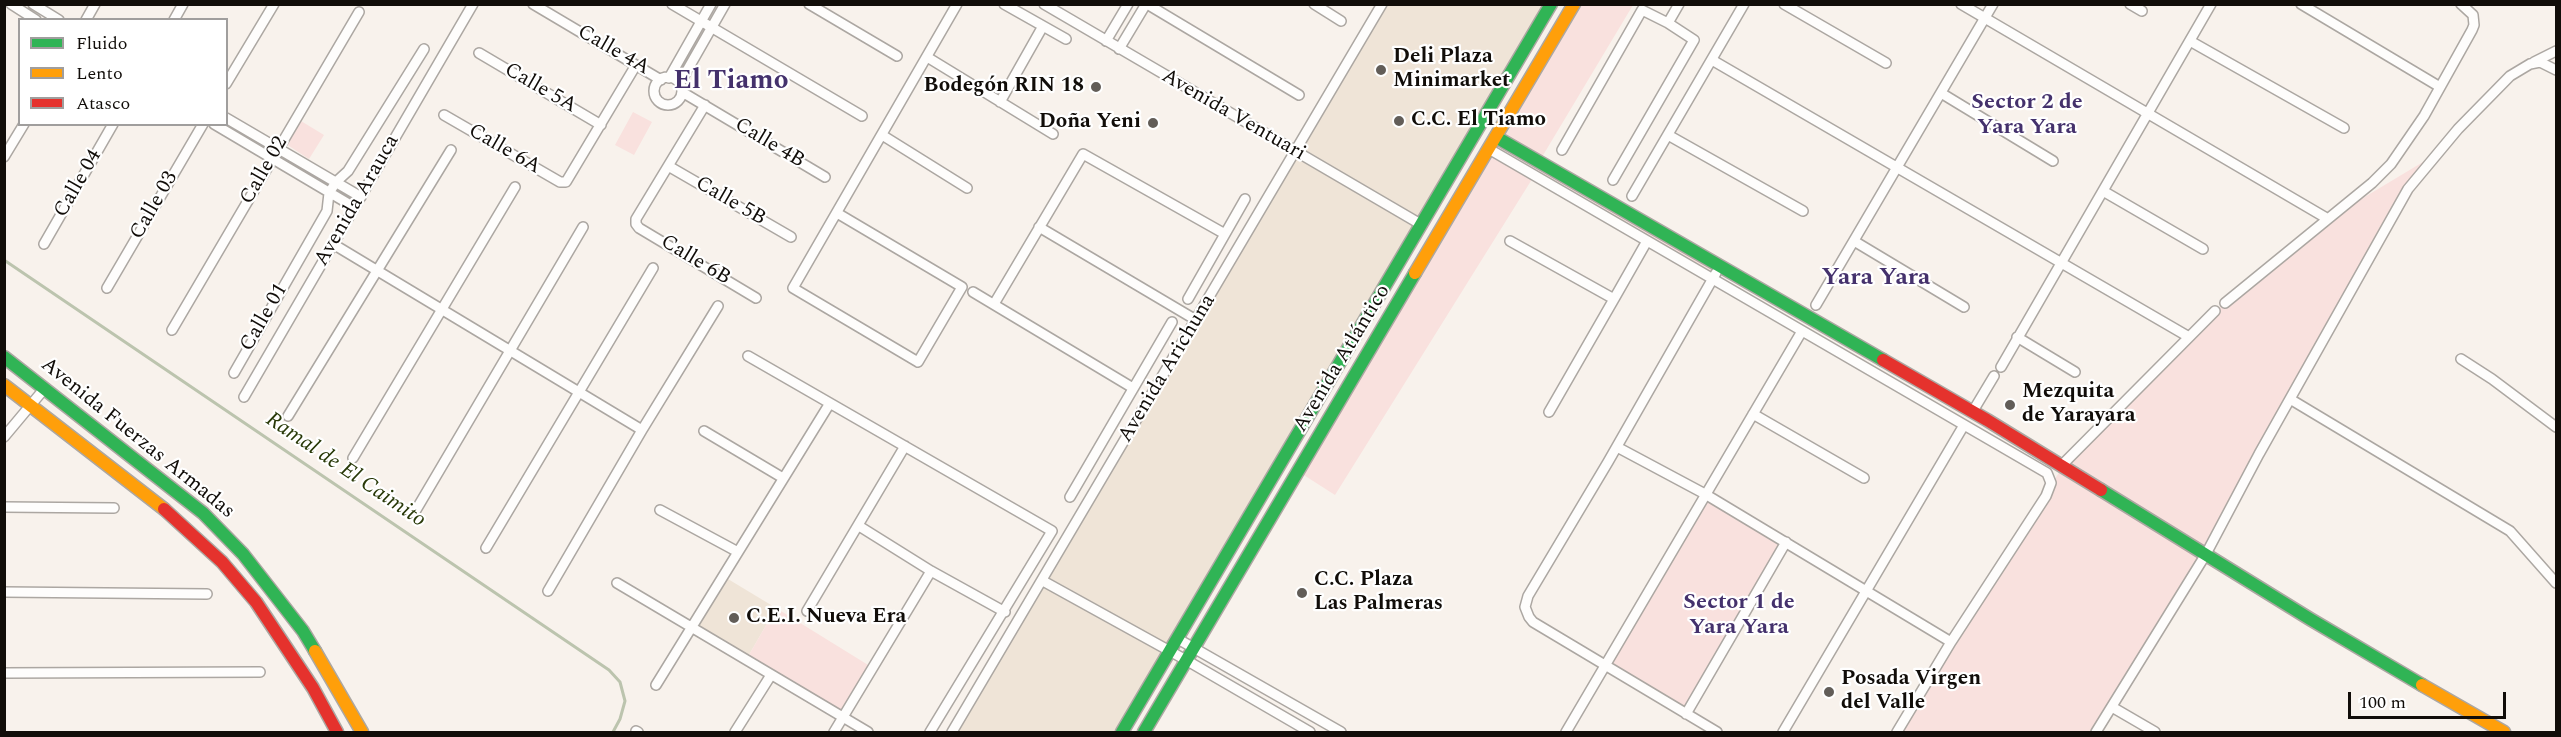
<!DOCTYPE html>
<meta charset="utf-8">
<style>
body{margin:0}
#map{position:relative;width:2561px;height:737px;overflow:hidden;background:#f8f2ec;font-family:Spectral,serif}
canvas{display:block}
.frame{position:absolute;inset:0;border:6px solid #110d09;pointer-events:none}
.legend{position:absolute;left:18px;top:18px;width:210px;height:108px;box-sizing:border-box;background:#fff;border:2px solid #a09e9d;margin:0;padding:8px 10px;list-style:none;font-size:18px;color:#110d09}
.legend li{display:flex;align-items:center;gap:12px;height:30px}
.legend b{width:30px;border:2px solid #a09e9d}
.scale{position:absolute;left:2348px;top:692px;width:158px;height:27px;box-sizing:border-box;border:3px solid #110d09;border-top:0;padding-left:8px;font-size:18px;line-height:21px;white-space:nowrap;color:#110d09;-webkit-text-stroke:4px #fff;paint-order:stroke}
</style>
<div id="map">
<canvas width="2561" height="737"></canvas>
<div class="frame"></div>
<ul class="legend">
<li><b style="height:8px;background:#30b455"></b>Fluido</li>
<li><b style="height:8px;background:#ff9f0a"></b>Lento</li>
<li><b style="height:8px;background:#e5322d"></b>Atasco</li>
</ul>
<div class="scale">100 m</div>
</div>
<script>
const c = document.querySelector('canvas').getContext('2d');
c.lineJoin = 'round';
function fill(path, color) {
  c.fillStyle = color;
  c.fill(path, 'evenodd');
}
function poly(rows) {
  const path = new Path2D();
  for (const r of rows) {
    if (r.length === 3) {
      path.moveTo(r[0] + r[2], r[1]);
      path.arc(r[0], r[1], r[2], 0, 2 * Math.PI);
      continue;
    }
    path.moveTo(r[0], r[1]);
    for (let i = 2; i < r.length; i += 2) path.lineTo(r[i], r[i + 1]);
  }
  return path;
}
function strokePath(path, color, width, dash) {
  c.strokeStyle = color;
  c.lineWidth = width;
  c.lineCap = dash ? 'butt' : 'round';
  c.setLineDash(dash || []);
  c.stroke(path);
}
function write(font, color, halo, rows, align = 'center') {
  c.font = font + ' Spectral,serif';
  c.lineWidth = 4.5;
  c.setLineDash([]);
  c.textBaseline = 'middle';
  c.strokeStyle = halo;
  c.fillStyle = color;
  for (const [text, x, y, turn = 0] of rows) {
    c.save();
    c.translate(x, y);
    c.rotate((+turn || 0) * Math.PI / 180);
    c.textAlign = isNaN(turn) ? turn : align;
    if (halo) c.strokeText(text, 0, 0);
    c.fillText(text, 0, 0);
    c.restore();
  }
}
const built = poly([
 [1382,5,1551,5,1122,732,952,732],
 [723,576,776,608,746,660,691,627]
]);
const green = poly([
 [1574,5,1633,5,1539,162,1720,266,1712,278,1534,176,1335,495,1299,472],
 [633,112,652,122,634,155,615,145],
 [301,121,324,135,309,159,286,144],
 [2433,156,2421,172,2206,554,2096,732,1897,732,2063,466,2215,311,2328,219],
 [1705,494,1786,542,1686,714,1605,666],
 [776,608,873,668,843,717,746,660]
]);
const stream = poly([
 [4,260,609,670,620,682,625,701,620,719,613,732]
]);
const street = poly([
 [11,4,36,20],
 [33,4,59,20],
 [533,4,661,80],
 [672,4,862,116],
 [809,4,897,56],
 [1004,4,1066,39],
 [1044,4,1422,225],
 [1147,4,1299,95],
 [1314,4,1341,21],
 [1784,4,1886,63],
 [1961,4,2328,219],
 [2130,4,2142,11],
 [2301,4,2440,87],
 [86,20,95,4],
 [174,20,183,4],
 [1106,41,1128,4],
 [2190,41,2344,128],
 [1119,49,1146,4],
 [479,53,601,125],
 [927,57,1053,134],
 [1712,60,2189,337],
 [2534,62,2556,51],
 [668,91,14],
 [669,78,711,4],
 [680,83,725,4],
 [226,84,274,4],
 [682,92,825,177],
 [1941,93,2053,161],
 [1000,102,1043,26],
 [705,105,636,219,636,224,639,228,756,298],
 [444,115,560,182,566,182,636,65],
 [226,118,361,197],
 [214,124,354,207],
 [882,135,967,188],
 [1668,135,1803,211],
 [1489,149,2047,473,2051,483,2046,496,1951,642,1897,732],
 [1562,150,1642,10,1668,23,1679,4],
 [4,157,24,124],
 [670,167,791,237],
 [1613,180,1694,40,1668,23],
 [2103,191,2203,249],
 [1632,196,1744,4],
 [837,213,962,287,918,362,793,288,957,4],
 [1039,227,1196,320],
 [1510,241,1614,299,1647,241],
 [1854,241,1964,307],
 [44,244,113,124],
 [333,244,642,430],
 [1716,273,1608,462,1528,596,1525,607,1529,617,1533,622,1717,732],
 [107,288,203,124],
 [973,292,1133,388],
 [1188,299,1245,199],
 [2225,303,2372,183,2391,164,2424,116,2472,30,2474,25,2473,15,2461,4],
 [994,304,1083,154,1225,234],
 [1816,305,1993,4],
 [172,330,359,12],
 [2017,337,2075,372],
 [748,356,1052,531,930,732],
 [2461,359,2492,379,2556,427],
 [2001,367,2211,4],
 [234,373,327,211,329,193,336,182,348,171,424,49],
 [244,397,473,4],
 [2290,399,2510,531,2556,583],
 [1973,411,1994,376],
 [1549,412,1614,299],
 [1753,414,1864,478],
 [288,416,451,150],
 [704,431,783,478],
 [4,437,45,388],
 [1617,447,1705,494,1951,642],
 [353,458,515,187],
 [2062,465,2215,311],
 [1070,497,1172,322],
 [4,507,114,508],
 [416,510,583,227],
 [660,510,738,552],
 [859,526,931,571,1005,612],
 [486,548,653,268],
 [1043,581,1186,660,1310,732],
 [617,583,868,732],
 [548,591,642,430,718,306],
 [4,592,207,594],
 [807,611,905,446],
 [1178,639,1341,732],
 [4,673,260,672],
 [656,685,830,403],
 [2112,707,2155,732],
 [1686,714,1786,542],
 [636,731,638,732],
 [735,732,771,675],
 [834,732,931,571],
 [952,732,1382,4],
 [1566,732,1802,331],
 [1783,732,1964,425],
 [2096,732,2206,554,2259,454,2408,189,2458,129,2510,76,2530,64,2540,62,2556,70]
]);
const fast = poly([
 [1496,137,1883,360],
 [4,357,203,513,243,554,303,631,315,651],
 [2101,490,2310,619,2422,685],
 [1122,732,1551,4],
 [1144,732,1415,273]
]);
const slow = poly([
 [1415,273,1574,4],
 [4,385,164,509],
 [315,651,362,732],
 [2422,685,2504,732]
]);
const jam = poly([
 [1883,360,1987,420,2101,490],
 [164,509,222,562,256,602,313,688,337,732]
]);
const markers = [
 [1381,70,6,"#625d58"],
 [1096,87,6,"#625d58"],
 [1399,121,6,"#625d58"],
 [1153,123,6,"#625d58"],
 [2010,405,6,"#625d58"],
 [1302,593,6,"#625d58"],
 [734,618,6,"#625d58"],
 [1829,692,6,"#625d58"]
];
const streetNames = [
 ["Calle 4A",613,51,30],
 ["Calle 5A",540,89,30],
 ["Avenida Ventuari",1233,116,30],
 ["Calle 4B",769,144,31],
 ["Calle 6A",504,150,30],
 ["Calle 02",265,171,-60],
 ["Calle 04",79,184,-60],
 ["Avenida Arauca",358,201,-60],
 ["Calle 5B",730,202,30],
 ["Calle 03",155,206,-60],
 ["Calle 6B",695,261,31],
 ["Calle 01",265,318,-60],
 ["Avenida Atlántico",1343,359,-59],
 ["Avenida Arichuna",1168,369,-59],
 ["Avenida Fuerzas Armadas",137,439,39]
];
const poiNames = [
 ["Deli Plaza",1393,58],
 ["Minimarket",1393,82],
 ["Bodegón RIN 18",1084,87,"right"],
 ["C.C. El Tiamo",1411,121],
 ["Doña Yeni",1141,123,"right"],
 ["Mezquita",2022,393],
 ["de Yarayara",2022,417],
 ["C.C. Plaza",1314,581],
 ["Las Palmeras",1314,605],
 ["C.E.I. Nueva Era",746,618],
 ["Posada Virgen",1841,680],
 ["del Valle",1841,704]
];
const neighbourhoodNames = [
 ["Sector 2 de",2027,104],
 ["Yara Yara",2027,129],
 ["Sector 1 de",1739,604],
 ["Yara Yara",1739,629]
];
const waterNames = [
 ["Ramal de El Caimito",345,471,34]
];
const quarterNames = [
 ["Yara Yara",1876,279]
];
const districtNames = [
 ["El Tiamo",731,83]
];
fill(built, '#efe4d7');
fill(green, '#f9e1de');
strokePath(stream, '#bcc4ae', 3);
strokePath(street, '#aca7a2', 12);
strokePath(fast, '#aca7a2', 15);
strokePath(slow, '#aca7a2', 15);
strokePath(jam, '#aca7a2', 15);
strokePath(street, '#fefdfc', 9);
strokePath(fast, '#30b455', 12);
strokePath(slow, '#ff9f0a', 12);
strokePath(jam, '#e5322d', 12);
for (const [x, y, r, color] of markers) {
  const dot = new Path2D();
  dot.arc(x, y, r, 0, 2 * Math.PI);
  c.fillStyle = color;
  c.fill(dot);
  strokePath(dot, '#fff', 2);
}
write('21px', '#110d09', '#fff', streetNames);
write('bold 21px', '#110d09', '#fff', poiNames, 'left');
write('bold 22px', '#44316c', '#fff', neighbourhoodNames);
write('italic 22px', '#283908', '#fff', waterNames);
write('bold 24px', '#44316c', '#fff', quarterNames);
write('bold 27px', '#44316c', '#fff', districtNames);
</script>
